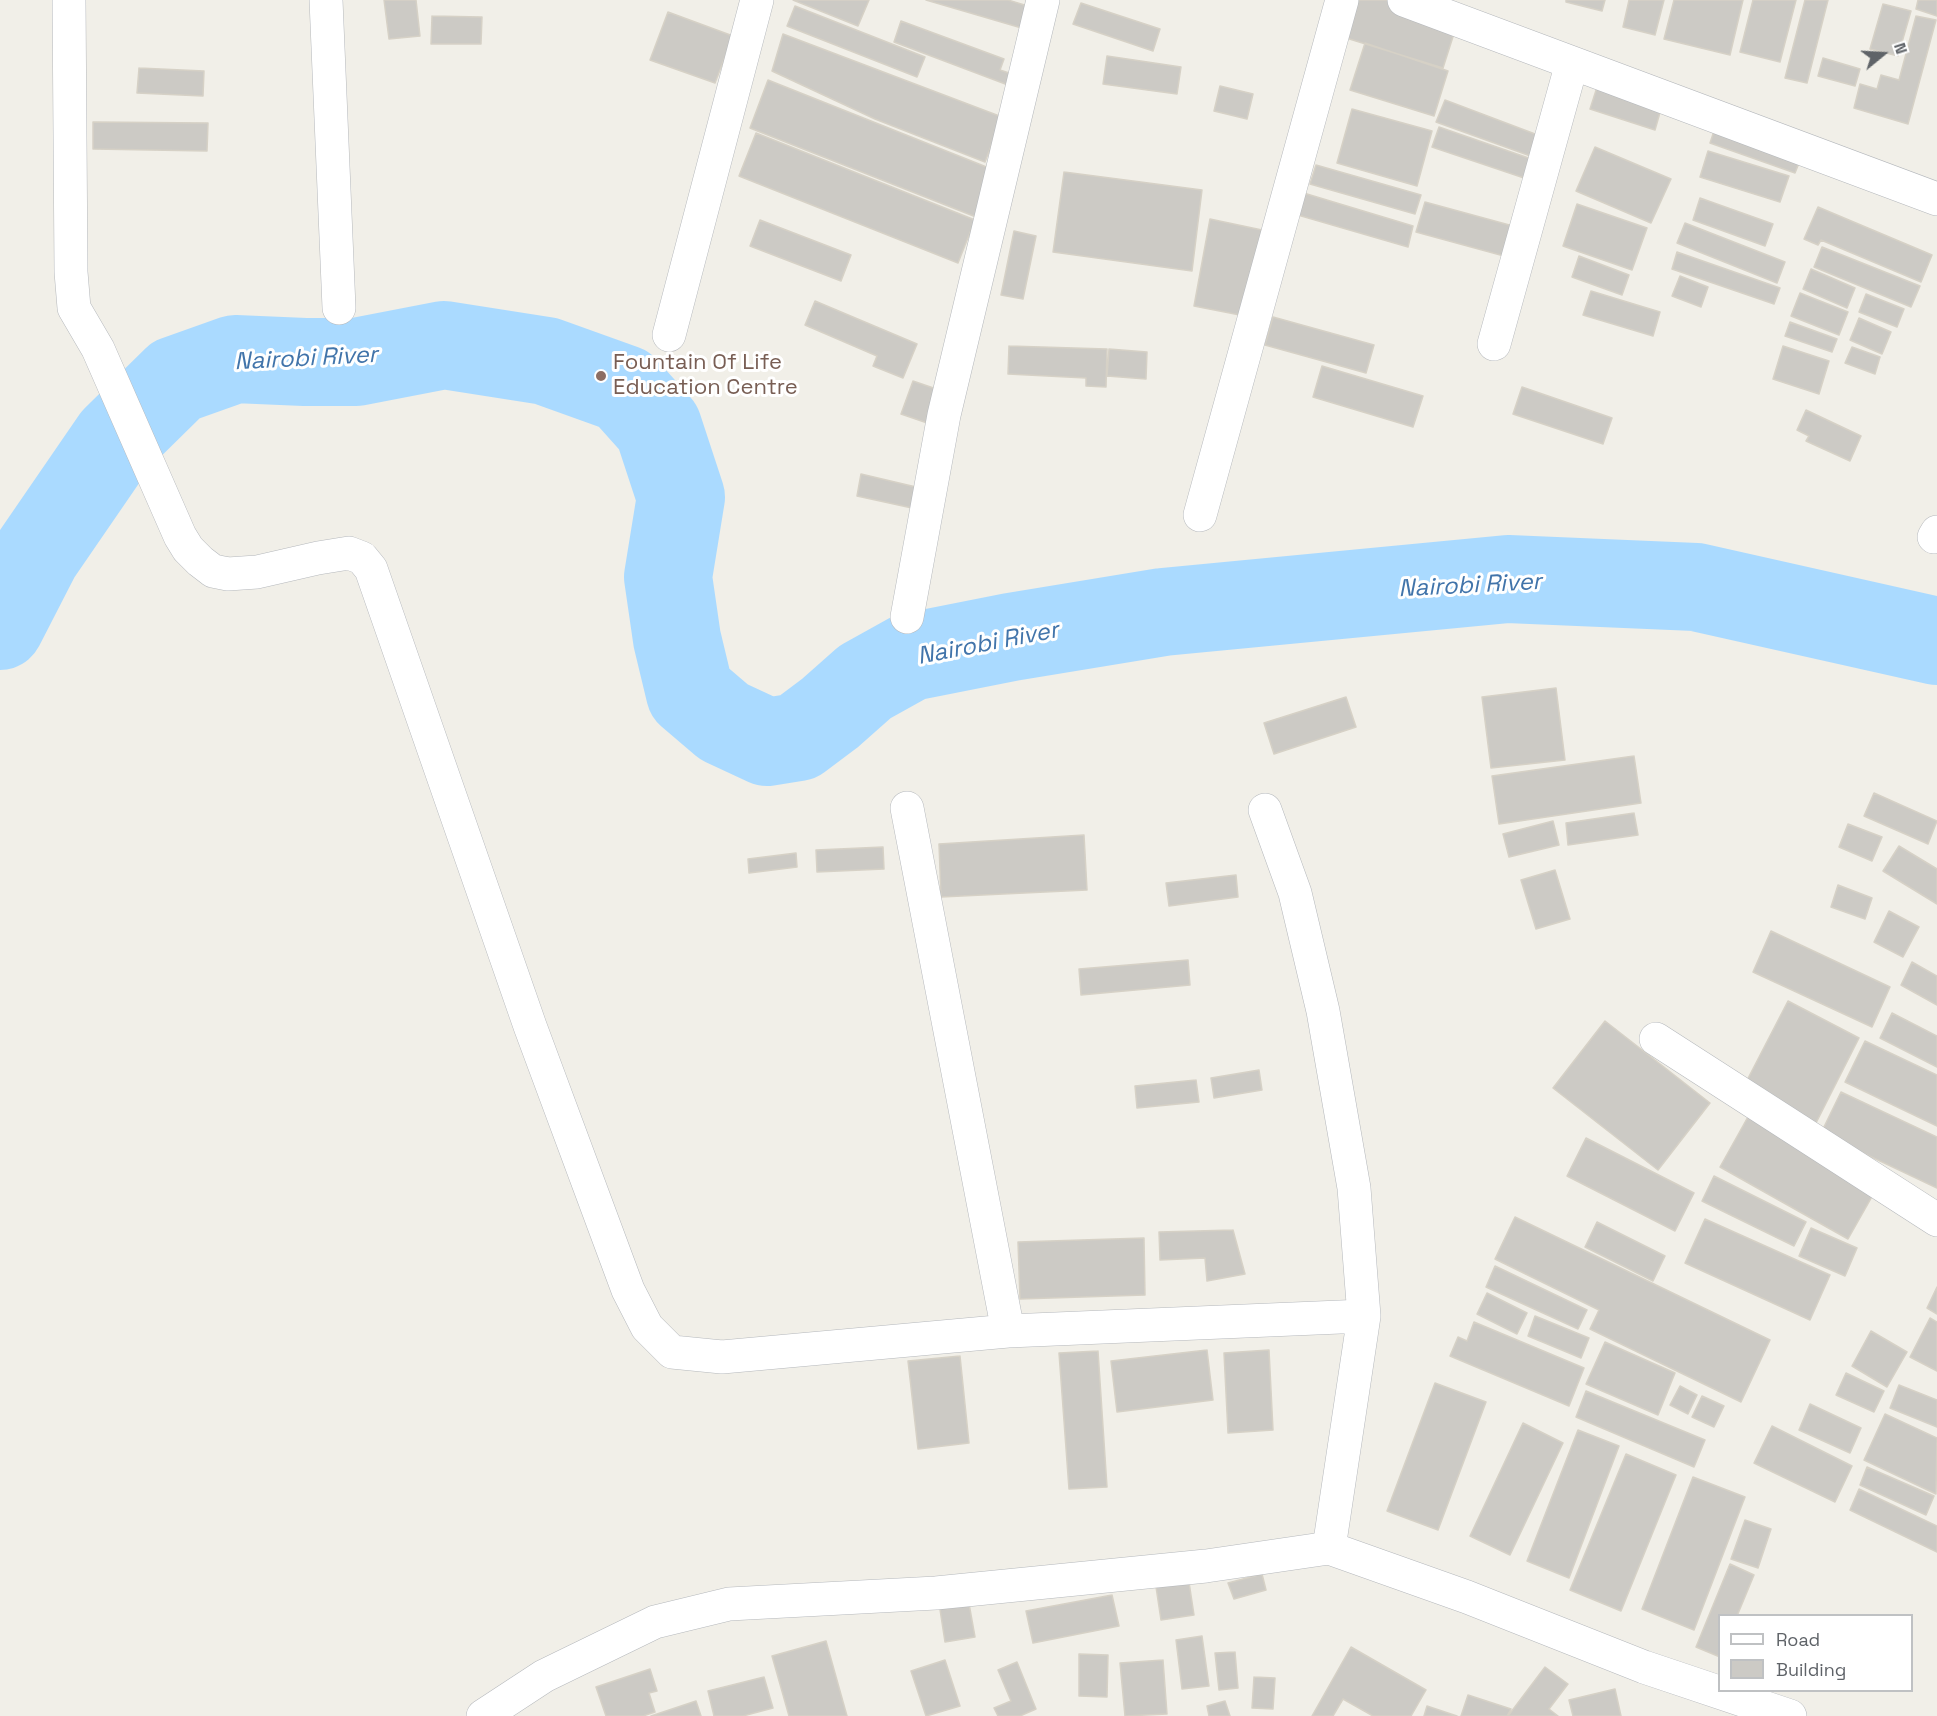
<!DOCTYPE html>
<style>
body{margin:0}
#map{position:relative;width:1937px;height:1716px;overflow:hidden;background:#f1efe8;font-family:"Space Grotesk",sans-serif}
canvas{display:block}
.legend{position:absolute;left:1718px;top:1614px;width:195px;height:78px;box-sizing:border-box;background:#fff;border:2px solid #bfc1c3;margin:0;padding:8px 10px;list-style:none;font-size:18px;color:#5f6368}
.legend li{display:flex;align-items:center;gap:12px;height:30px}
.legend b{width:30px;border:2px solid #bfc1c3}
.north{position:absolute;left:1853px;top:24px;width:60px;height:60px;-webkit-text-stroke:4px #fff;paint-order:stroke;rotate:72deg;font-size:16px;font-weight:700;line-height:24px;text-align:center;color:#5f6368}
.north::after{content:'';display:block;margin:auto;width:21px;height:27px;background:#5f6368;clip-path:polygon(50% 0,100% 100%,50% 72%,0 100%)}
</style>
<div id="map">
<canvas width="1937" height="1716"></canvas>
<ul class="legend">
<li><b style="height:8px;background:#fff"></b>Road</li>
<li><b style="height:16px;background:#cccac5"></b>Building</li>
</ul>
<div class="north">N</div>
</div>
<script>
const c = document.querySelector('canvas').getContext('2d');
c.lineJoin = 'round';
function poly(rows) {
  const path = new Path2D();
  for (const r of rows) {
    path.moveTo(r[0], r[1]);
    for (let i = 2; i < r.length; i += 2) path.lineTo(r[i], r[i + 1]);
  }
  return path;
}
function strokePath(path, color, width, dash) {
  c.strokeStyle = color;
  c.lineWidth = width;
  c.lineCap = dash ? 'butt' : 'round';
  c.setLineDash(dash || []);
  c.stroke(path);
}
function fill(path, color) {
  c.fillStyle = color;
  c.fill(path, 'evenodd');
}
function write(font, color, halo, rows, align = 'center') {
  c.font = font + ' "Space Grotesk",sans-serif';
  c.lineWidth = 6;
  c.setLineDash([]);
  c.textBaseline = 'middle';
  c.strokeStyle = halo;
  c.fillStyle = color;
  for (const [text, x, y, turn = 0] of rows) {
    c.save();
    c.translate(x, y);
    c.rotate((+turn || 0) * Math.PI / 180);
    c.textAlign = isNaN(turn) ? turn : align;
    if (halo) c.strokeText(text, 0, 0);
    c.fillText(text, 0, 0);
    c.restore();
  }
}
const river = poly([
 [0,626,37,554,116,439,176,380,235,359,305,362,356,362,444,345,546,361,624,389,658,427,681,497,668,577,677,639,690,693,724,722,767,742,798,737,830,713,865,682,910,657,1011,637,1163,612,1508,579,1696,587,1937,641]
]);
const building = poly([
 [384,0,416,0,420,36,389,39,384,0],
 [793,0,869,0,858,26,793,0],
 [926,0,1008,0,1031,7,1025,29,926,0],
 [1355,0,1392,0,1458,21,1443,68,1343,37,1355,0],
 [1566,0,1605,0,1602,11,1566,2,1566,0],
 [1629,0,1664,0,1655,35,1623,27,1629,0],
 [1674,0,1743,0,1730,55,1664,39,1674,0],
 [1753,0,1796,0,1780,62,1740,52,1753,0],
 [1805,0,1828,0,1807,83,1785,78,1805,0],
 [1918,0,1937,0,1937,16,1916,9,1918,0],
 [1081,3,1160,29,1153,51,1073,24,1081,3],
 [1883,4,1911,11,1898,56,1870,49,1883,4],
 [795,6,925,57,917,77,787,26,795,6],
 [668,12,733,36,715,83,650,60,668,12],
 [432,16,482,17,481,44,431,44,432,16],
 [1916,16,1936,20,1908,124,1854,108,1860,84,1877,89,1881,75,1899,80,1916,16],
 [901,21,1004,59,1000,70,1012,74,1008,85,894,42,901,21],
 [783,34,1002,117,985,162,875,119,772,71,783,34],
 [1365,43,1448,71,1434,116,1350,90,1365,43],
 [1107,56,1181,67,1177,94,1103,84,1107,56],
 [1823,58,1860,69,1855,86,1818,76,1823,58],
 [139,68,204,71,203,96,137,93,139,68],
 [768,80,994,170,976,217,750,128,768,80],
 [1599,81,1663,102,1655,130,1590,109,1599,81],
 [1220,86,1253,94,1247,119,1214,111,1220,86],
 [1445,100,1543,137,1536,158,1436,122,1445,100],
 [1352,109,1432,131,1417,186,1337,163,1352,109],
 [93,122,208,123,207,151,93,149,93,122],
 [1717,122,1803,153,1795,173,1710,143,1717,122],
 [1439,127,1540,162,1533,181,1432,147,1439,127],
 [756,133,975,220,958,263,739,176,756,133],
 [1595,147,1671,179,1651,223,1576,191,1595,147],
 [1708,151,1789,176,1780,202,1700,177,1708,151],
 [1316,165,1421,195,1415,214,1310,184,1316,165],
 [1064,172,1202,190,1192,271,1053,252,1064,172],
 [1297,191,1413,226,1408,247,1291,213,1297,191],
 [1700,198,1773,224,1765,246,1693,220,1700,198],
 [1425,202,1524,229,1515,259,1416,232,1425,202],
 [1577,204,1647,228,1632,270,1563,246,1577,204],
 [1818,207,1932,255,1921,282,1821,240,1818,245,1804,239,1818,207],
 [1210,219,1262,230,1245,316,1194,306,1210,219],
 [760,220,851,255,841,281,750,246,760,220],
 [1685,223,1785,262,1777,283,1677,243,1685,223],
 [1014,231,1036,236,1023,299,1001,295,1014,231],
 [1822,247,1920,286,1911,307,1814,267,1822,247],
 [1677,252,1780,288,1774,304,1672,269,1677,252],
 [1579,256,1629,275,1622,295,1572,277,1579,256],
 [1811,269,1855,288,1847,308,1803,289,1811,269],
 [1680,276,1708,287,1701,307,1672,296,1680,276],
 [1591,291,1660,312,1653,336,1583,315,1591,291],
 [1800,293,1848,312,1839,335,1791,316,1800,293],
 [1866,294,1904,309,1897,327,1859,312,1866,294],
 [815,301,917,344,903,378,873,366,877,356,805,325,815,301],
 [1273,317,1374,345,1366,373,1265,345,1273,317],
 [1859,318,1891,332,1882,354,1850,340,1859,318],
 [1790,322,1837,339,1832,352,1785,336,1790,322],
 [1009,346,1107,349,1106,387,1086,386,1086,378,1008,374,1009,346],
 [1783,346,1829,361,1819,394,1773,379,1783,346],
 [1852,347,1880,357,1875,374,1845,363,1852,347],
 [1109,349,1147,352,1146,379,1107,376,1109,349],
 [1322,366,1423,396,1413,427,1313,397,1322,366],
 [913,381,948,393,936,426,901,414,913,381],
 [1522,387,1612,418,1603,444,1513,414,1522,387],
 [1806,410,1861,436,1850,461,1806,441,1809,436,1797,430,1806,410],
 [861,474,916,487,912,508,857,496,861,474],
 [1556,688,1565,760,1491,768,1482,697,1556,688],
 [1346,697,1356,727,1274,754,1264,723,1346,697],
 [1634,756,1641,803,1499,824,1492,776,1634,756],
 [1874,793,1937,821,1928,844,1864,816,1874,793],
 [1634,813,1638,835,1568,845,1566,823,1634,813],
 [1553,821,1559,845,1509,857,1503,834,1553,821],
 [1848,824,1882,837,1872,861,1839,847,1848,824],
 [1084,835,1087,890,941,897,939,844,1084,835],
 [1899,846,1937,869,1937,904,1883,871,1899,846],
 [883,847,884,869,817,872,816,850,883,847],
 [796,853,797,867,749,873,748,859,796,853],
 [1555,870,1570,919,1536,929,1521,880,1555,870],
 [1236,875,1238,897,1169,906,1166,883,1236,875],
 [1838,885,1872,898,1865,919,1831,907,1838,885],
 [1889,911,1919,927,1903,957,1874,942,1889,911],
 [1771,931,1890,987,1872,1027,1753,972,1771,931],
 [1188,960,1190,985,1081,995,1079,969,1188,960],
 [1912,962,1937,976,1937,1005,1901,985,1912,962],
 [1788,1001,1859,1038,1814,1127,1742,1090,1788,1001],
 [1892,1013,1937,1036,1937,1067,1880,1038,1892,1013],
 [1605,1021,1710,1103,1658,1170,1553,1088,1605,1021],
 [1865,1041,1937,1075,1937,1126,1845,1082,1865,1041],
 [1259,1070,1262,1090,1214,1098,1211,1078,1259,1070],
 [1196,1080,1199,1102,1137,1108,1135,1086,1196,1080],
 [1841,1092,1937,1137,1937,1188,1821,1133,1841,1092],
 [1749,1115,1878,1186,1848,1239,1720,1167,1749,1115],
 [1586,1138,1694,1193,1675,1231,1567,1176,1586,1138],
 [1714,1176,1806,1222,1794,1246,1702,1201,1714,1176],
 [1515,1217,1770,1340,1741,1402,1590,1329,1599,1310,1495,1259,1515,1217],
 [1705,1219,1830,1275,1810,1320,1685,1263,1705,1219],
 [1597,1222,1665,1256,1653,1281,1585,1247,1597,1222],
 [1811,1228,1857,1248,1845,1276,1799,1256,1811,1228],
 [1233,1230,1245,1274,1207,1281,1205,1258,1160,1260,1159,1232,1233,1230],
 [1144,1238,1145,1295,1020,1299,1018,1242,1144,1238],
 [1495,1266,1587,1310,1578,1329,1486,1287,1495,1266],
 [1937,1287,1937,1314,1927,1308,1937,1287],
 [1487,1293,1527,1313,1517,1334,1477,1314,1487,1293],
 [1535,1316,1589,1338,1581,1358,1528,1336,1535,1316],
 [1930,1318,1937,1322,1937,1371,1910,1357,1930,1318],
 [1474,1322,1584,1368,1569,1406,1450,1356,1458,1337,1467,1341,1474,1322],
 [1871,1331,1907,1352,1887,1387,1852,1366,1871,1331],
 [1605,1342,1675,1373,1658,1415,1586,1384,1605,1342],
 [1207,1350,1213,1400,1117,1412,1111,1361,1207,1350],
 [1269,1350,1273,1430,1228,1433,1224,1353,1269,1350],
 [1098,1351,1107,1487,1069,1489,1059,1353,1098,1351],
 [960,1356,969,1443,918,1449,908,1361,960,1356],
 [1846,1373,1884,1391,1874,1412,1836,1395,1846,1373],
 [1435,1383,1486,1402,1438,1530,1387,1511,1435,1383],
 [1899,1385,1937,1400,1937,1427,1890,1408,1899,1385],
 [1680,1386,1697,1395,1688,1414,1670,1405,1680,1386],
 [1586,1391,1705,1440,1694,1467,1576,1417,1586,1391],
 [1702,1396,1724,1406,1714,1427,1692,1417,1702,1396],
 [1810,1404,1861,1428,1850,1453,1799,1430,1810,1404],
 [1885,1414,1937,1438,1936,1494,1864,1460,1885,1414],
 [1523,1423,1563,1443,1510,1555,1470,1536,1523,1423],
 [1772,1426,1852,1466,1835,1502,1754,1463,1772,1426],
 [1578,1430,1619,1446,1569,1578,1527,1561,1578,1430],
 [1626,1454,1676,1475,1621,1611,1570,1590,1626,1454],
 [1867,1467,1934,1496,1926,1515,1860,1485,1867,1467],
 [1693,1477,1745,1497,1694,1630,1642,1609,1693,1477],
 [1859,1489,1937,1526,1937,1552,1850,1510,1859,1489],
 [1745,1520,1771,1529,1758,1568,1731,1559,1745,1520],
 [1730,1564,1754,1575,1737,1616,1720,1616,1720,1657,1696,1647,1730,1564],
 [1262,1574,1266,1590,1234,1599,1228,1583,1262,1574],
 [1189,1582,1194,1615,1161,1620,1156,1587,1189,1582],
 [1112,1595,1119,1626,1033,1643,1026,1611,1112,1595],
 [968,1598,975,1637,945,1642,939,1603,968,1598],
 [1202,1636,1209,1686,1182,1689,1176,1640,1202,1636],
 [826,1641,847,1716,789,1716,772,1656,826,1641],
 [1351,1647,1426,1690,1411,1716,1373,1716,1343,1699,1333,1716,1312,1716,1351,1647],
 [1235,1652,1238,1688,1219,1690,1215,1653,1235,1652],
 [1079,1654,1108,1655,1107,1697,1079,1696,1079,1654],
 [945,1660,960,1706,926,1716,911,1671,945,1660],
 [1163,1660,1167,1714,1125,1716,1120,1663,1163,1660],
 [1017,1662,1036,1709,1020,1716,998,1716,994,1708,1011,1701,998,1670,1017,1662],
 [1545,1667,1568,1684,1549,1709,1558,1716,1508,1716,1545,1667],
 [650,1669,657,1691,649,1693,655,1712,643,1716,606,1716,596,1687,650,1669],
 [764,1677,773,1708,743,1716,714,1716,708,1691,764,1677],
 [1254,1677,1275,1678,1273,1709,1252,1708,1254,1677],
 [1615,1689,1621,1716,1573,1716,1569,1700,1615,1689],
 [1468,1695,1511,1709,1507,1716,1461,1716,1468,1695],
 [696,1701,701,1716,651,1716,696,1701],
 [1225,1701,1230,1716,1209,1716,1207,1706,1225,1701],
 [1427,1706,1457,1716,1424,1716,1427,1706]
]);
const minor = poly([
 [69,0,71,272,74,308,98,349,180,536,188,549,200,561,213,571,228,574,257,572,318,558,349,553,362,558,371,569,530,1026,628,1290,647,1327,672,1352,722,1357,1008,1331,1364,1316],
 [326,0,339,308],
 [1404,0,1937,199],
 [669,335,757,0],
 [1494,344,1572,63],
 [1200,515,1342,0],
 [1934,537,1937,532],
 [907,617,944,415,1043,0],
 [907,808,1008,1331],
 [1265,810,1295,893,1323,1011,1354,1188,1364,1316,1329,1548],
 [1656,1039,1937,1220]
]);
const tertiary = poly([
 [483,1716,544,1676,655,1622,729,1604,936,1593,1206,1566,1329,1548,1467,1597,1644,1667,1790,1716]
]);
const markers = [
 [601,376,6,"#8d6e63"]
];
const educationNames = [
 ["Fountain Of Life",613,363],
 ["Education Centre",613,388]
];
const waterNames = [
 ["Nairobi River",306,359,-3],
 ["Nairobi River",1470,586,-3],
 ["Nairobi River",988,644,-11]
];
strokePath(river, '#aadaff', 88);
fill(building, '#cccac5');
strokePath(building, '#d6d1c6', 1.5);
strokePath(minor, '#b5b8bc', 34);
strokePath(tertiary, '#b5b8bc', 34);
strokePath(minor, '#fff', 33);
strokePath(tertiary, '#fff', 33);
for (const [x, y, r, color] of markers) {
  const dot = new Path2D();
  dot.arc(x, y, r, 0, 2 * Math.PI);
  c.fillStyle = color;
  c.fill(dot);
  strokePath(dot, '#fff', 2);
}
write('22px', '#785e54', '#fff', educationNames, 'left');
write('italic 24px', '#4174aa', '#fff', waterNames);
</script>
